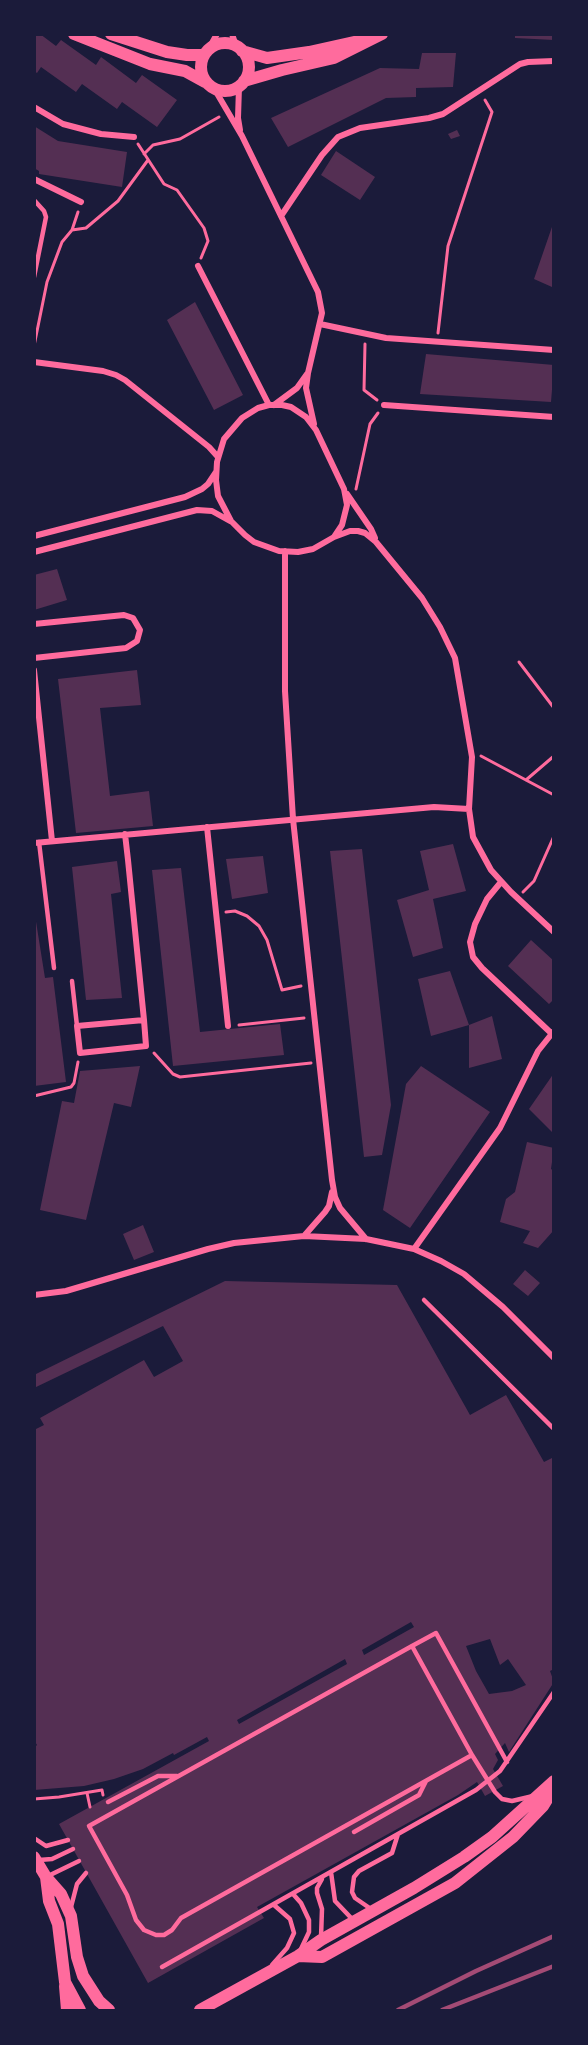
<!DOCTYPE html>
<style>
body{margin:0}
#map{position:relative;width:588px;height:2045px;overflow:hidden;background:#1b1b3a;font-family:Commissioner,sans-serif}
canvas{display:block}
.frame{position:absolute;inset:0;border:36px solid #1b1b3a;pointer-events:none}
</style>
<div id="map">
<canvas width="588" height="2045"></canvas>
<div class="frame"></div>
</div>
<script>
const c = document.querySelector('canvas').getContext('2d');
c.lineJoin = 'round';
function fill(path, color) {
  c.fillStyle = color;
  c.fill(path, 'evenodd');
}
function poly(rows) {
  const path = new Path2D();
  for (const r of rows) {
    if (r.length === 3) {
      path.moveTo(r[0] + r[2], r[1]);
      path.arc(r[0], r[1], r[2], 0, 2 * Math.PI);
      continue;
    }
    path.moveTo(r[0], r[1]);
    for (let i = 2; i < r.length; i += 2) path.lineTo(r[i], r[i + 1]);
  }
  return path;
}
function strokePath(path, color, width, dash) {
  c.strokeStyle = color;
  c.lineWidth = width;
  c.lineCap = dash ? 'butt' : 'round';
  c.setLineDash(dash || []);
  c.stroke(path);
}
const building = poly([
 [34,34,40,34,56,46,61,40,96,65,101,57,136,83,142,75,177,100,157,127,122,102,117,109,82,84,76,92,41,67,37,73,34,71],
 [515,34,554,34,554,40,515,38],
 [422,53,456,53,453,87,416,88,416,97,386,98,288,147,271,118,380,68,419,69],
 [34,126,58,141,127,152,122,187,39,174,39,171,34,168],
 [457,130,460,136,451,139,448,134],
 [336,151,375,177,360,200,321,175],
 [553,224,554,282,552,287,534,279],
 [195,302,243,395,214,410,167,320],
 [426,354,554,365,551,402,420,394],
 [57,569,67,600,34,610,34,575],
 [137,670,141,705,100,708,110,796,149,791,153,826,76,833,58,679],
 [453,844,466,891,433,899,443,948,413,957,397,900,429,890,420,851],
 [362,849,391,1105,382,1155,364,1157,330,851],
 [263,856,268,893,232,899,226,859],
 [117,861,121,892,111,894,122,998,86,1000,72,867],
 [181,868,200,1032,280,1024,284,1055,173,1066,152,870],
 [34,909,45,978,53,977,66,1082,34,1086],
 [531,940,554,961,554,999,549,1004,508,966],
 [450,971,469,1025,431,1036,418,979],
 [492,1016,502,1059,469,1068,469,1025],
 [140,1066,131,1107,114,1103,86,1220,40,1210,62,1101,74,1103,80,1071],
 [421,1066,490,1112,410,1228,383,1210,406,1084],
 [554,1073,554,1134,529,1109],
 [527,1142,554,1148,551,1169,554,1171,554,1230,538,1248,523,1243,530,1231,500,1222,506,1199,515,1192],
 [143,1225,154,1252,134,1260,123,1234],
 [525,1270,540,1283,528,1296,513,1284],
 [225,1281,397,1285,470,1415,506,1395,544,1462,554,1457,554,1669,550,1671,554,1682,509,1752,505,1743,495,1754,498,1760,493,1769,503,1786,485,1796,477,1782,458,1795,257,1907,264,1918,148,1983,59,1824,209,1741,207,1737,174,1755,173,1753,143,1769,114,1779,84,1786,34,1790,34,1748,37,1745,34,1740,34,1430,44,1425,40,1418,144,1360,154,1377,183,1361,163,1326,34,1388,34,1375],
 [411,1622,414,1627,364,1655,362,1650],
 [490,1639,500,1665,508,1659,526,1685,512,1691,489,1694,476,1671,466,1646],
 [345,1659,347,1664,239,1724,237,1720]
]);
const path = poly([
 [138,144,164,184,177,190,204,228,208,241,201,258],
 [144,154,153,145,180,139,219,117],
 [72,230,86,228,118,201,148,160],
 [438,333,448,246,492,112,485,100],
 [365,344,364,390,377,400],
 [34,346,47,282,62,242,72,230,78,212],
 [356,489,370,424,378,413],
 [519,662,554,708],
 [481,756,554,795],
 [526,780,554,756],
 [523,892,534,881,554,836],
 [226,912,235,911,247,916,259,926,267,940,282,990,301,986],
 [239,1025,304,1018],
 [154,1053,173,1074,180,1077,311,1063],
 [34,1096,71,1087,74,1083,78,1062],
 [87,1793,90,1807],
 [34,1799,59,1797,102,1790,103,1795]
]);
const service = poly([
 [34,200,44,211,46,217,34,277],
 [39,842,54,968],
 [72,981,77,1026],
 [424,1300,554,1429],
 [412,1646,472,1755,181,1918,172,1930,164,1935,156,1935,144,1930,136,1920,127,1895,89,1826,412,1646],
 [412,1646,436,1633,507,1762],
 [472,1755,495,1792,502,1799,512,1801,533,1796],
 [108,1802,158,1776,177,1776],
 [354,1832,419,1795,426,1781],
 [34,1838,46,1846,68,1840],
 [39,1860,52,1859,73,1849],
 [331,1872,335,1901,354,1921],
 [46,1877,79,1861],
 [293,1894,301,1903,309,1920,309,1932,301,1949],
 [71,1907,77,1884,86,1873],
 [371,1909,355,1898,352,1892,354,1877,359,1871,392,1853,398,1834],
 [321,1937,322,1909,317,1893,317,1888,322,1879],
 [272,1965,287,1948,294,1933,290,1919,274,1905],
 [162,1967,476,1790,500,1771,554,1692]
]);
const minor = poly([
 [232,34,236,46],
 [208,50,217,34],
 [239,87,238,118,240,130],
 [215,90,242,136,318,292,322,313,308,373,306,388,314,424],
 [34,107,63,124,101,134,134,137],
 [34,179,81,202],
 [281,216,322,155,338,137,360,128,429,118,443,114,520,64,528,62,554,61],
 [198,266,269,405],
 [320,324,386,338,554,350],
 [34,362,103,371,116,375,125,380,209,447,218,457],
 [269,405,282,405,291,407,306,417,316,430,344,489,347,505,342,525,334,537,313,549,298,552,279,551,254,542,245,535,231,521,218,496,216,480,217,462,224,439,242,418,258,408,269,405],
 [274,405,297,388,307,374],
 [384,405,554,417],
 [347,494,371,529,375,538],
 [34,536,185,497,202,489,208,484,216,472],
 [334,537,350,531,358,531,365,533,376,542,422,598,440,627,455,658,472,757,469,809,473,837,491,870,511,892,554,932],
 [285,551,285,691,293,819,332,1180,335,1197,340,1208,366,1239],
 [34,552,197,510,212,511,230,521],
 [34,624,124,615,133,618,140,630,137,641,126,648,34,658],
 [34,670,52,841],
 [207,827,228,1026],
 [125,834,128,860,144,1020,146,1046,80,1053,77,1026,144,1020],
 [34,843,434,807,469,809],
 [501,882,487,899,475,924,470,942,473,957,482,968,551,1033],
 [304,1236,325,1212,329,1206,332,1192],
 [414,1249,500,1128,538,1051,554,1031],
 [34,1295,66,1291,208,1249,234,1243,304,1236,366,1239,414,1249,441,1261,464,1274,503,1307,554,1358]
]);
const secondary = poly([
 [74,34,150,64,185,71,205,82],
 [111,34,167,52,187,55,204,55],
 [225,67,24],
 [242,51,267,58,309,52,363,40],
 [244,81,282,70,334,58,382,34],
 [34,1857,46,1877,61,1894,71,1916,77,1957,83,1976,99,2001,109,2010],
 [46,1877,49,1901,58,1924,65,1982,80,2010],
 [298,1956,322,1957,455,1883,513,1837,543,1806,554,1788],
 [65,1986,67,2010],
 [200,2010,298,1956,321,1940,414,1888,464,1857,492,1837,554,1781]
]);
const rail = poly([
 [398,2010,476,1971,554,1936],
 [442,2010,554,1966]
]);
fill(building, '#542f53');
strokePath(path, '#ff6b9d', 3);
strokePath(service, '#ff6b9d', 4.5);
strokePath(minor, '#ff6b9d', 6);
strokePath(secondary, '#ff6b9d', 12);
strokePath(rail, '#a44b75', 4.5);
</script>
